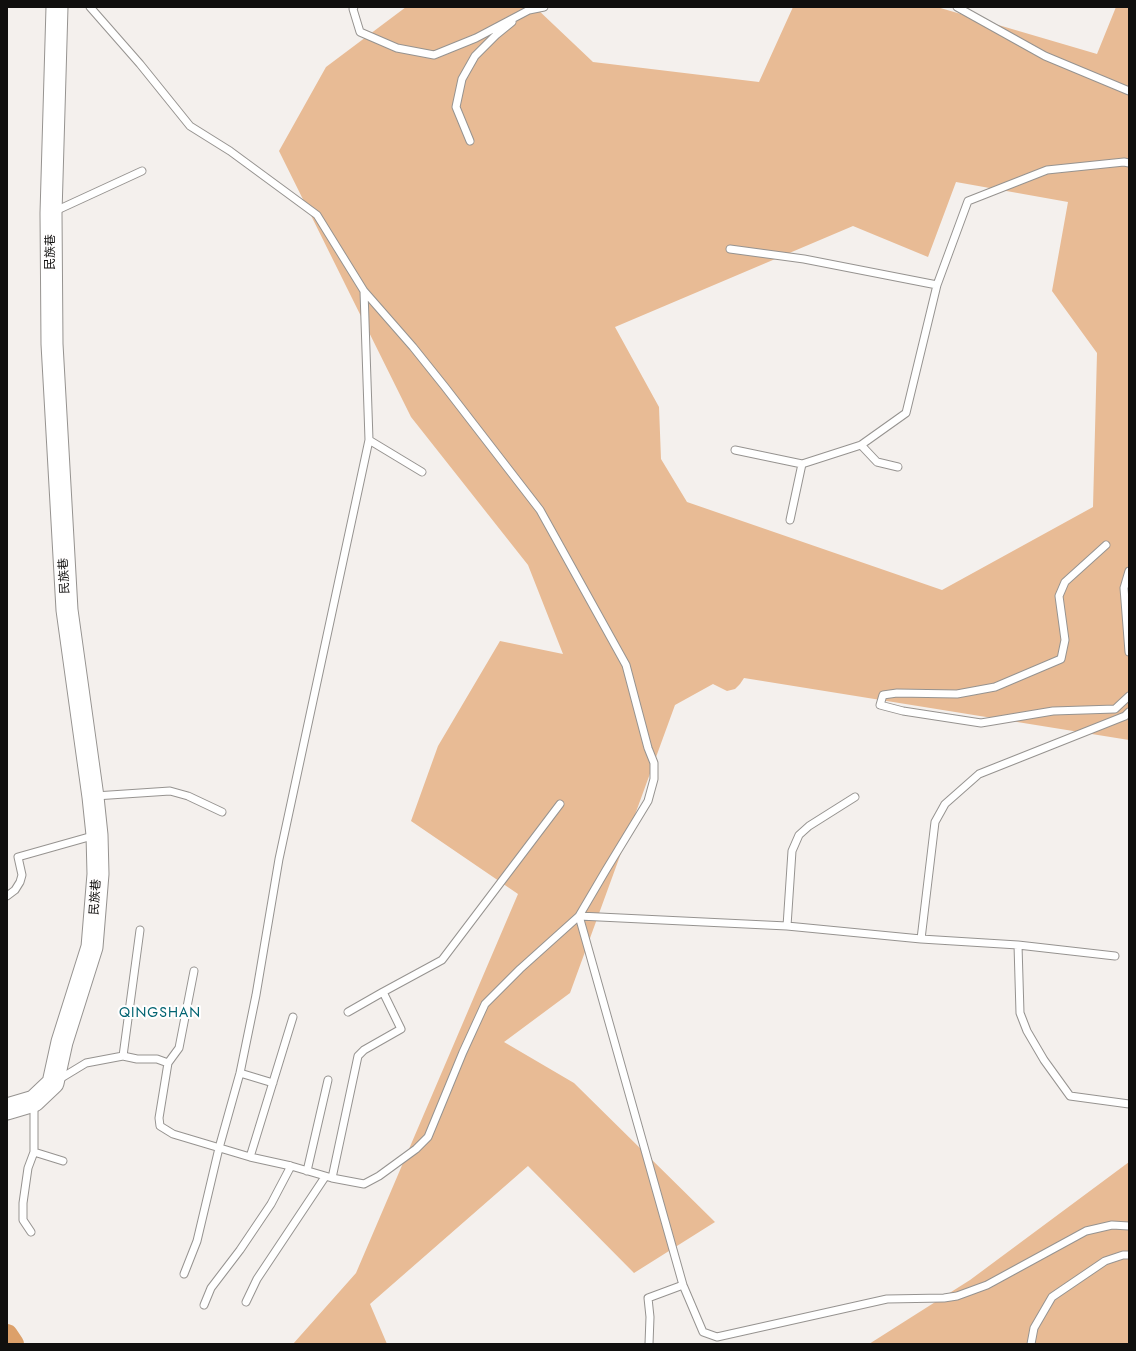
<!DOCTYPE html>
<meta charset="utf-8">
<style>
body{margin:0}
#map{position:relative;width:1136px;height:1351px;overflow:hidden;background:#f4f0ed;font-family:Jost,sans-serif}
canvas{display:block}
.frame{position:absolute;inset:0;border:8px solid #100f0e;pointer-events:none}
</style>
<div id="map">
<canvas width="1136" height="1351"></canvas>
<div class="frame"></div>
</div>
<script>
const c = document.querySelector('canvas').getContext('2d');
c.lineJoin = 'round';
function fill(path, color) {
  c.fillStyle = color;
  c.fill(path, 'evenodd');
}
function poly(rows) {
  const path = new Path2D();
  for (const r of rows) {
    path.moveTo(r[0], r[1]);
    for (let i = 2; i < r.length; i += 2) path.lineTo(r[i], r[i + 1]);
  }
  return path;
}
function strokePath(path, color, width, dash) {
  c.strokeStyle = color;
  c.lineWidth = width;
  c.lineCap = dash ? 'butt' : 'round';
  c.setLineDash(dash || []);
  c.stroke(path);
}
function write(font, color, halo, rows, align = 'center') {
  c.font = font + ' Jost,"Noto Sans TC",sans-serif';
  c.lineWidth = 4;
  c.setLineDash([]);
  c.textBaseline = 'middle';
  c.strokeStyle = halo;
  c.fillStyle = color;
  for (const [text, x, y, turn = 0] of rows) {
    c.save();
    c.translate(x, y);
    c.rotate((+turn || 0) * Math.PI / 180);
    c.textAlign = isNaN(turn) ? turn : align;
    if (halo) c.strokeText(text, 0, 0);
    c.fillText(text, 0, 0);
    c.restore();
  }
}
const green = poly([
 [406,7,535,7,593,62,759,82,793,7,937,7,1097,54,1116,7,1129,7,1129,740,744,678,740,684,735,689,727,691,713,684,675,705,570,993,504,1042,574,1083,715,1222,634,1273,528,1166,370,1304,387,1344,293,1344,356,1273,518,894,411,821,438,746,500,641,563,654,528,565,411,417,279,151,326,67],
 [956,182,1068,202,1052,291,1097,353,1093,507,942,590,687,502,661,459,659,407,615,327,853,226,928,257],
 [1129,1162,1129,1344,869,1344,970,1280]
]);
const river = poly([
 [7,1335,13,1344]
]);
const lane = poly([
 [90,7,140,64,190,126,230,151,317,215,364,291,369,440,279,859,256,995,240,1073,219,1148,197,1241,184,1274],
 [354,7,353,9,360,32,397,48,434,55,476,38,529,10,544,7],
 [957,7,1045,56,1129,91],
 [470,141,456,107,462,79,475,56,496,35,512,22],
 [53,212,142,171],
 [730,249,804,259,937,285],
 [364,291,413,347,445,387,540,510,626,665,648,748,654,763,654,779,648,801,606,870,579,916,683,1285,703,1332,717,1337,887,1299,944,1298,957,1296,987,1285,1086,1231,1112,1225,1129,1226],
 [369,440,422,472],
 [861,445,877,462,898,467],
 [735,450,802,464,861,445,906,413,937,285,968,201,1047,170,1124,162,1129,163],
 [790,520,802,464],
 [1106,545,1065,582,1059,596,1065,640,1061,659,995,687,957,694,897,693,883,695,880,705,903,711,981,723,1053,711,1115,709,1129,696],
 [1129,571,1124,588,1129,652],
 [95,796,170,791,188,796,222,812],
 [7,896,15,890,20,882,22,875,18,857,96,835],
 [787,926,792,851,799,835,809,826,855,797],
 [921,939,935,822,945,804,979,774,1125,716,1129,712],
 [1018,945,1115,956],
 [348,1012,383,992],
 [123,1056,140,930],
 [168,1063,179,1048,194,971],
 [240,1073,273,1083],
 [58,1080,86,1063,123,1056,137,1059,157,1059,168,1063,159,1118,160,1126,173,1134,250,1157,291,1166,332,1178,364,1184,379,1176,416,1149,428,1137,463,1052,485,1004,520,969,579,916,787,926,921,939,1018,945,1020,1013,1027,1031,1044,1060,1070,1096,1129,1104],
 [34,1152,63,1161],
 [250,1157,293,1017],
 [307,1171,328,1080],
 [332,1178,358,1056,364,1050,401,1029,383,992,442,960,560,804],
 [31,1232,23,1220,23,1203,28,1168,34,1152,34,1103],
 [246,1302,257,1279,325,1177],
 [204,1305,211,1288,240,1250,271,1204,291,1166],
 [649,1344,650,1317,648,1298,683,1285],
 [1031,1344,1034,1328,1052,1297,1105,1261,1123,1255,1129,1255]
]);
const secondary = poly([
 [7,1109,34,1101,53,1083,62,1042,92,947,98,874,97,835,93,797,67,610,52,344,51,213,57,7]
]);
const streetNames = [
 ["民族巷",51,252,-90],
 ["民族巷",65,576,-93],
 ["民族巷",96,897,-86]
];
const quarterNames = [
 ["QINGSHAN",160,1014]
];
fill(green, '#e8bb95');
strokePath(river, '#dca06a', 22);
strokePath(lane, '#969390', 9);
strokePath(secondary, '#969390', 23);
strokePath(lane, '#fff', 7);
strokePath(secondary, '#fff', 21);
write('12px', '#100f0e', '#fffefe', streetNames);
c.letterSpacing = '1px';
write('14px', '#006371', '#fffefe', quarterNames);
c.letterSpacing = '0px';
</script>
